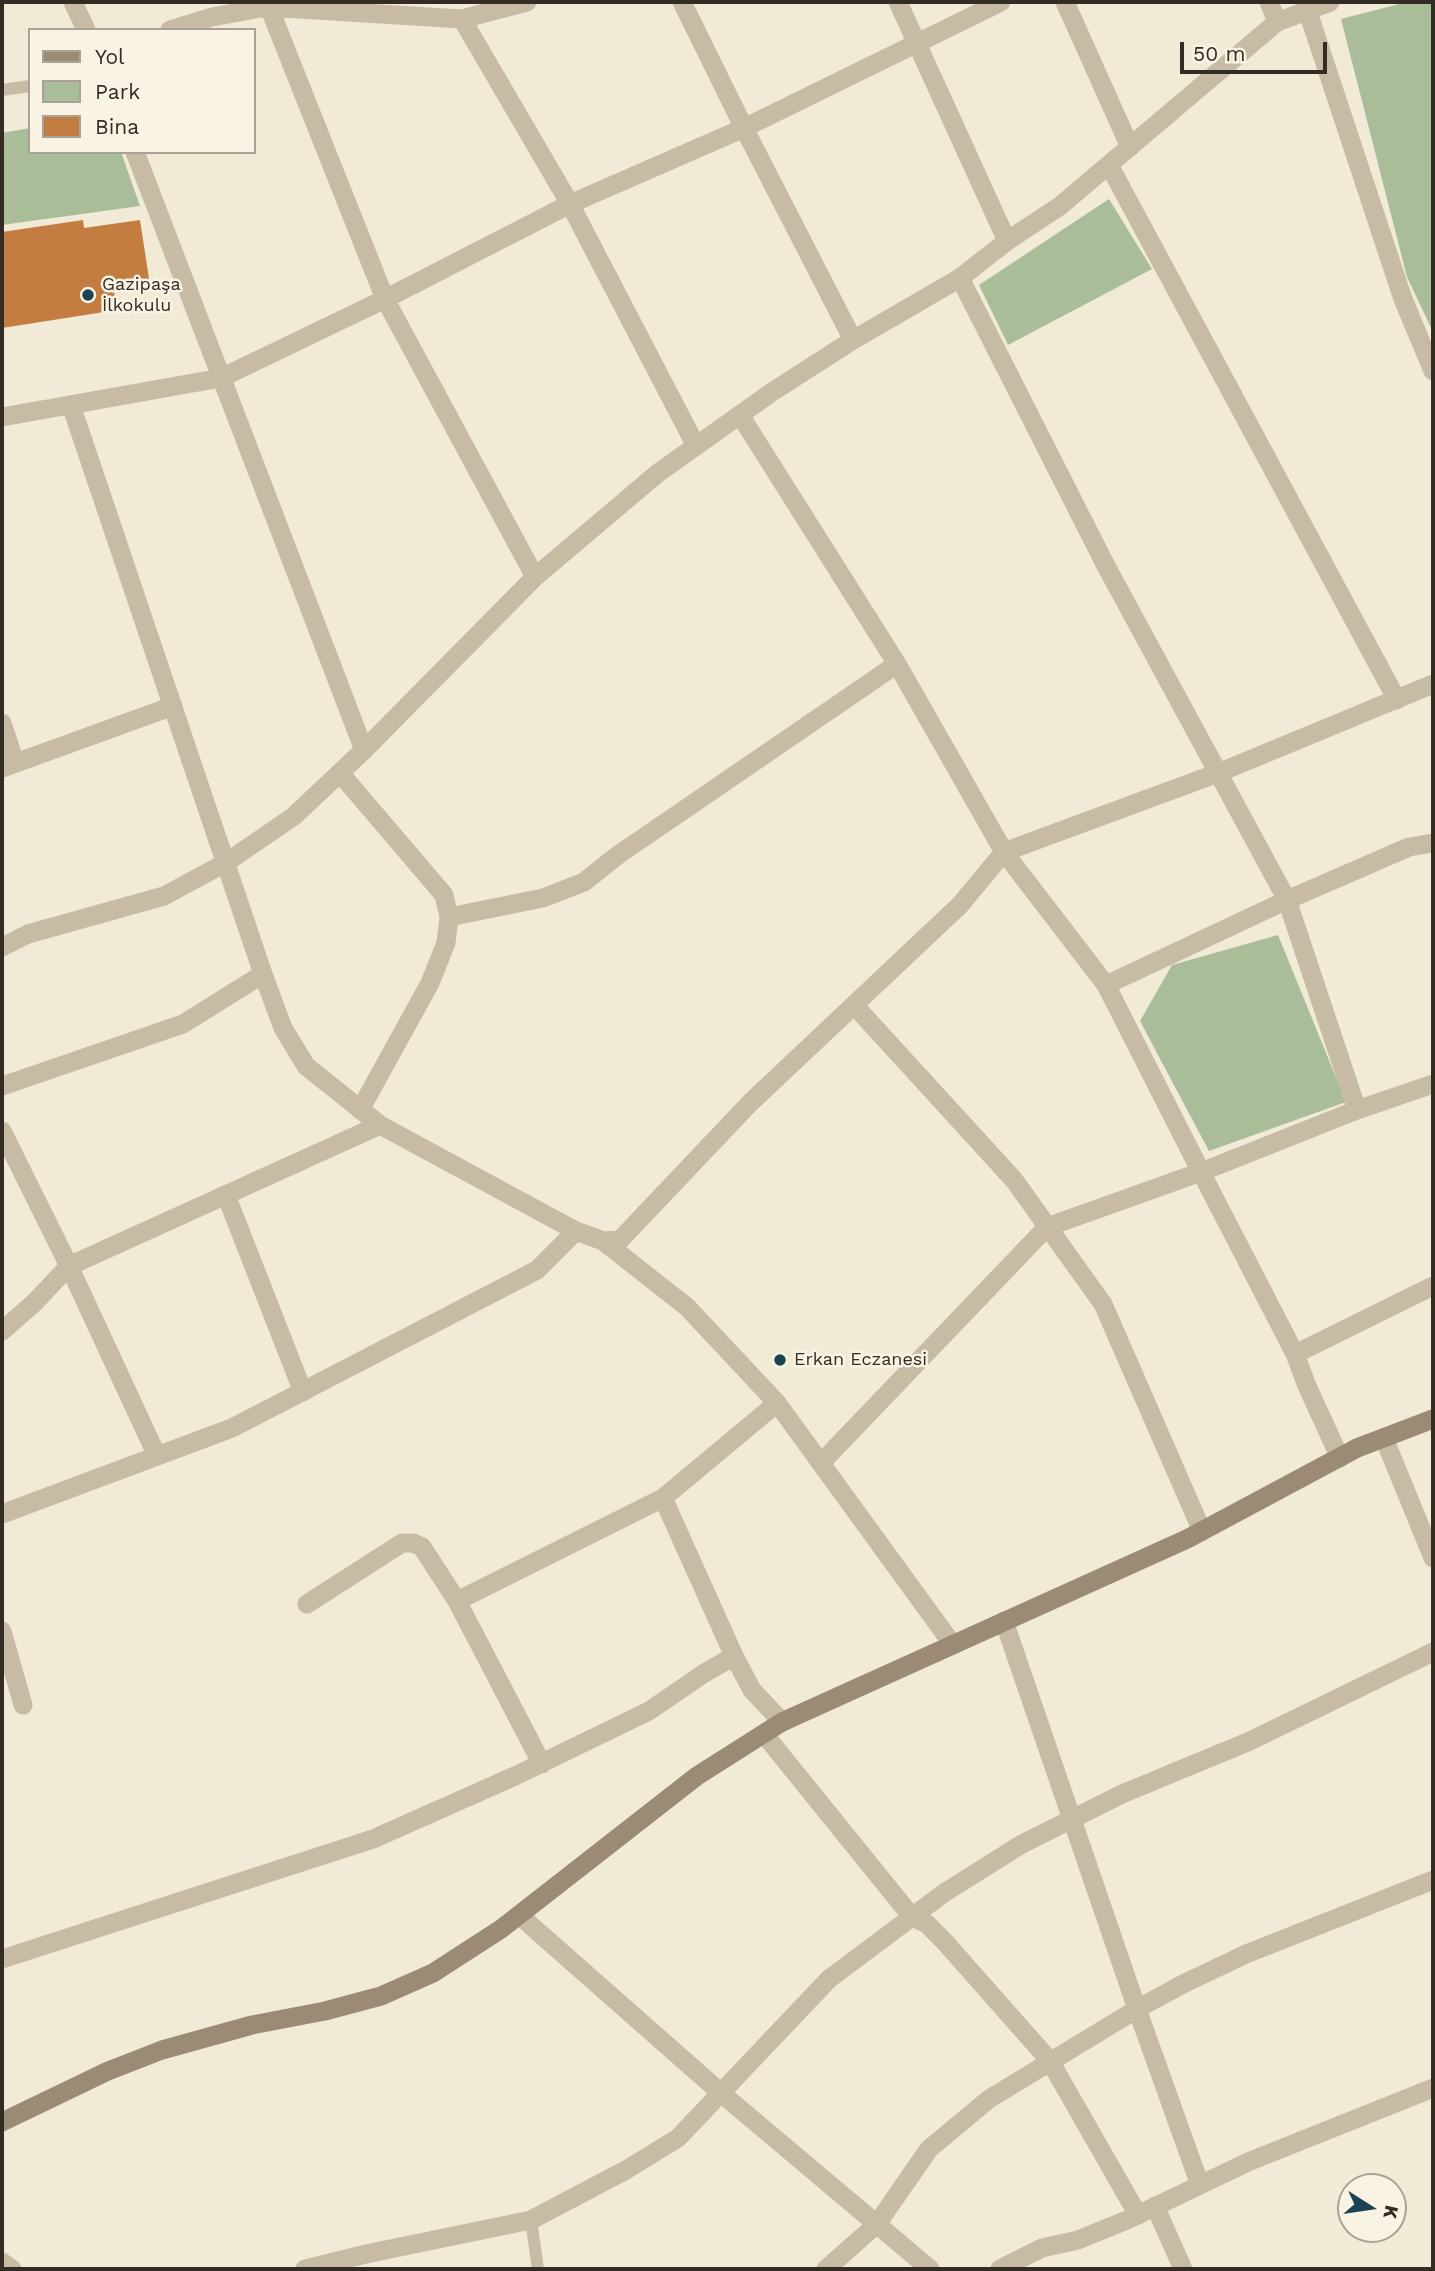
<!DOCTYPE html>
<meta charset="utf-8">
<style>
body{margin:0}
#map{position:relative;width:1435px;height:2271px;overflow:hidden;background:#f0ead7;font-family:"Work Sans",sans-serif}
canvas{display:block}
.frame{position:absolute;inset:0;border:4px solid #332c25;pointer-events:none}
.legend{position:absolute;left:28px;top:28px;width:228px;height:126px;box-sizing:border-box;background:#f8f3e3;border:2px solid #a9a397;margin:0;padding:9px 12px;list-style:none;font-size:21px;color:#332c25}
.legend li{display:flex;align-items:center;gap:14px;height:35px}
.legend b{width:35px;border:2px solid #a9a397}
.north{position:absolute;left:1337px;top:2173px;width:70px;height:70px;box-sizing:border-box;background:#f8f3e3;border:2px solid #a9a397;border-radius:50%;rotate:102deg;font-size:19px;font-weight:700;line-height:28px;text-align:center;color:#332c25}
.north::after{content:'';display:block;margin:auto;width:24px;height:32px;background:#1c4353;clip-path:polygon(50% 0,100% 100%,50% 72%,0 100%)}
.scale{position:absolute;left:1180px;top:42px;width:147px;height:32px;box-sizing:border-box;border:4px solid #332c25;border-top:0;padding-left:9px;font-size:21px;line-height:24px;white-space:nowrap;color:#332c25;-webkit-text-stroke:5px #f8f3e3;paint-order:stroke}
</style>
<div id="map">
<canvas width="1435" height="2271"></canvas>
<div class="frame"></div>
<ul class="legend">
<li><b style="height:9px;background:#9b8b75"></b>Yol</li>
<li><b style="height:19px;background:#a9be98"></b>Park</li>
<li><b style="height:19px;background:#c37d41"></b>Bina</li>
</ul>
<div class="north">K</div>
<div class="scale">50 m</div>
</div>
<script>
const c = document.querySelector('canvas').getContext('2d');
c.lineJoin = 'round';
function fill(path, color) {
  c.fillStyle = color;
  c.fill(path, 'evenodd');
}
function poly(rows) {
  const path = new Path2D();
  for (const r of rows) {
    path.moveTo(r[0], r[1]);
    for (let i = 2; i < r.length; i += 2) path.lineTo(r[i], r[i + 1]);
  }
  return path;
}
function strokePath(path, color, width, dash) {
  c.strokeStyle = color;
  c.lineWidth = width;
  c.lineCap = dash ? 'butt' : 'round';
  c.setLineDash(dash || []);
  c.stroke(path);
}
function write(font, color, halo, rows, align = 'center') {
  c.font = font + ' "Work Sans",sans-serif';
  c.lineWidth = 5;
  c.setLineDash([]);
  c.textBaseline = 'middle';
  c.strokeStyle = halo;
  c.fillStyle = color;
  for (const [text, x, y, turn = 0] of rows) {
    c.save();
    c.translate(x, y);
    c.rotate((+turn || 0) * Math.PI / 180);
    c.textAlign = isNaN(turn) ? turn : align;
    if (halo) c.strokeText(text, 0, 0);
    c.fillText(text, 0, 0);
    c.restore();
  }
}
const green = poly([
 [1407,2,1433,2,1433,332,1407,277,1341,19],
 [30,128,30,152,121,152,140,206,2,225,2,133],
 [1109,199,1152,269,1008,345,979,285],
 [1278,935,1346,1102,1209,1151,1140,1021,1172,965]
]);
const building = poly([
 [83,220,84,228,140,220,149,279,113,285,117,310,2,328,2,232]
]);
const service = poly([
 [2,90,30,86],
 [531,2220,538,2269]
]);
const minor = poly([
 [73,2,86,30],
 [267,2,385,299,535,577],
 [682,2,744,128,853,340],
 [898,2,1007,241],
 [1065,2,1130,147],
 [1269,2,1277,22],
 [1307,9,1403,299,1433,371],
 [462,19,570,204,696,446],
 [170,30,212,17,267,7,462,19,527,2],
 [135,152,364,750],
 [1109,165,1397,700],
 [960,278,1105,564,1287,900,1357,1110],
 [2,417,221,378,385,299,570,204,744,128,1001,2],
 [2,723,15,763],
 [2,768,173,706],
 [340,773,444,895,449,917,446,943,430,983,360,1110],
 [449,917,543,898,584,882,618,855,897,664],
 [1106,985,1287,900,1409,847,1433,843],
 [854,1005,1014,1180,1103,1304,1202,1531],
 [2,1086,183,1024,263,974],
 [2,1131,69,1266,157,1456],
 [226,1195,303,1392],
 [576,1231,603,1241,620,1240,750,1103,960,905,1004,852,897,664,740,415],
 [603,1241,687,1307,777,1403,953,1645],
 [2,1331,34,1303,69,1266,380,1125],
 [1295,1354,1433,1286],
 [1384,1438,1433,1558],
 [1340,1458,1307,1386,1295,1354,1201,1172,1357,1110,1433,1084],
 [821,1463,1047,1227,1201,1172,1106,985,1004,852,1218,773,1433,684],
 [663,1498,734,1656,752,1690,782,1722],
 [2,1514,232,1428,537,1270,576,1231,380,1125,306,1066,283,1028,263,974,71,405],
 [457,1601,663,1498,777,1403],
 [307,1604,402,1543,413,1543,422,1547,457,1601,542,1764],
 [1004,1621,1137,2009,1200,2185],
 [2,1631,23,1705],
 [764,1734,912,1917,927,1924,944,1941,1050,2061,1138,2215],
 [519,1915,721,2093,930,2269],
 [2,1959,373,1839,515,1776,649,1711,703,1674,734,1656],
 [1155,2206,1183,2269],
 [2,2262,12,2269],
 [305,2269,366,2254,531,2220,626,2170,678,2138,829,1979,944,1893,1022,1844,1122,1794,1250,1741,1433,1652],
 [826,2269,877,2224,929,2149,989,2099,1137,2009,1183,1984,1246,1954,1433,1880]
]);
const tertiary = poly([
 [2,947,28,934,164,896,227,862,294,816,364,750,535,577,658,473,772,392,853,340,960,278,1007,241,1060,206,1277,22,1330,2],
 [1000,2269,1042,2248,1078,2240,1127,2220,1248,2162,1433,2088]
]);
const secondary = poly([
 [2,2122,108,2071,162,2050,252,2025,325,2011,381,1996,433,1973,501,1929,697,1776,782,1722,1187,1539,1357,1448,1433,1419]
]);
const markers = [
 [88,295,7,"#1c4353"],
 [780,1360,7,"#1c4353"]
];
const poiNames = [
 ["Gazipaşa",102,285],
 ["İlkokulu",102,306],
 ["Erkan Eczanesi",794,1360]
];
fill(green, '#a9be98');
fill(building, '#c37d41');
strokePath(service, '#c7bca3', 12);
strokePath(minor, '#c7bca3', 19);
strokePath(tertiary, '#c7bca3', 19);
strokePath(secondary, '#9b8b75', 19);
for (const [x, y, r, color] of markers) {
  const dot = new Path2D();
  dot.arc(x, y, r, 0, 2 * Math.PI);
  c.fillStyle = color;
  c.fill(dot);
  strokePath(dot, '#f8f3e3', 2.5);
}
write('18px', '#332c25', '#f8f3e3', poiNames, 'left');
</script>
